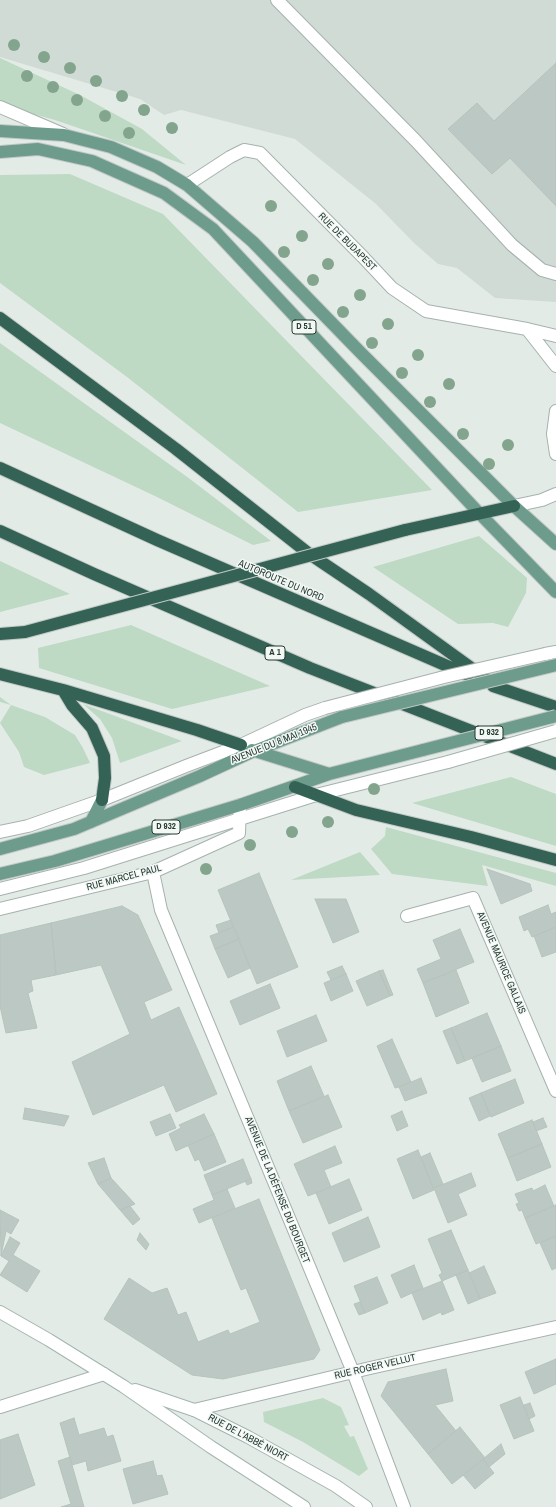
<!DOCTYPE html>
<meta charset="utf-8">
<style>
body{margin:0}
canvas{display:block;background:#e3ebe7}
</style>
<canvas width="556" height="1507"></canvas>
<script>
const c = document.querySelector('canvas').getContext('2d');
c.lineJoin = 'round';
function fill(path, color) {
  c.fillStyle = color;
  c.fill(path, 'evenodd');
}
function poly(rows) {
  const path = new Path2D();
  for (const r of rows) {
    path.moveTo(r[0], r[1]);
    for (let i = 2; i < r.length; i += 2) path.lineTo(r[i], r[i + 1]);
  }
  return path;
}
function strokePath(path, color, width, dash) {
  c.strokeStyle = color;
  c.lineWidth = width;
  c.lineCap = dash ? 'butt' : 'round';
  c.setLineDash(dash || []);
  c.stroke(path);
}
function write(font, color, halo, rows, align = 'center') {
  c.font = font + ' "Archivo Narrow",sans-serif';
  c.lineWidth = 3;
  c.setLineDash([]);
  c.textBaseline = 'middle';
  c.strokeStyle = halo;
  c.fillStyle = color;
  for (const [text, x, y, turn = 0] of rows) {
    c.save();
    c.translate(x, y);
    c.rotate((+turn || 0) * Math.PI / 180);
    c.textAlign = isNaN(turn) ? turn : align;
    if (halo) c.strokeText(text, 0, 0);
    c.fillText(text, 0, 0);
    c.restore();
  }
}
const built = poly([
 [0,0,556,0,556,302,495,298,457,268,438,264,414,243,376,204,295,139,181,110,164,115,140,99,0,57]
]);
const green = poly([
 [0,58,80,95,142,129,186,165,55,120,0,105],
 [70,174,163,214,432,490,298,512,127,377,0,283,0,175],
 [0,343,190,479,271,541,253,545,157,497,0,423],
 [479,536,527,578,526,593,508,627,493,623,458,624,373,567],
 [0,561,70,594,0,612],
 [131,625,270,686,172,709,39,668,38,648],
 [0,697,11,705,45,717,75,735,83,748,90,763,44,775,24,767,19,752,0,723,11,705,0,702],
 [83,704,182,741,120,763,112,738,100,719],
 [511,777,556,794,556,846,412,803],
 [386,827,556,873,556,886,482,865,488,886,392,874,371,849,385,836],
 [360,852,380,875,290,880,291,880],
 [323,1398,341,1407,349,1425,344,1426,350,1437,354,1436,368,1469,359,1476,303,1442,264,1422,263,1412]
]);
const building = poly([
 [556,63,556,206,510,158,492,174,448,129,477,103,494,121,556,63],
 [487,869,530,884,532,891,501,904,487,869],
 [259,873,298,967,257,984,218,890,259,873],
 [315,899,346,899,359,932,333,943,315,899],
 [548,905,551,914,556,912,556,927,532,937,528,929,524,931,519,917,548,905],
 [122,906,138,915,172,990,144,1002,151,1020,179,1007,217,1094,176,1112,164,1085,93,1115,72,1062,130,1034,101,965,56,975,51,923,122,906],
 [231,920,234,927,219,933,216,925,231,920],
 [51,923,56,975,31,980,33,991,28,993,37,1028,6,1033,0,1006,0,935,51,923],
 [234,927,239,939,215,949,210,936,234,927],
 [556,927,556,952,542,957,534,936,556,927],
 [460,929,474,962,423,983,417,969,441,959,433,940,460,929],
 [239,939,250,968,228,978,215,949,239,939],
 [342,966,346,974,331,980,327,972,342,966],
 [383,970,393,995,390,996,379,971,383,970],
 [456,970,469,1003,436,1017,423,983,456,970],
 [379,971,390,996,367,1006,356,981,379,971],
 [346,974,353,991,331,1001,324,983,346,974],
 [270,984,280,1008,240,1025,230,1001,270,984],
 [487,1013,501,1046,465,1061,451,1028,487,1013],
 [316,1015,327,1041,287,1057,277,1031,316,1015],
 [451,1028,465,1061,457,1064,443,1031,451,1028],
 [392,1039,411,1082,399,1087,395,1088,377,1046,392,1039],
 [501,1046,511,1071,482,1082,472,1058,501,1046],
 [311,1066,324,1096,289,1111,277,1081,311,1066],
 [421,1078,427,1093,405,1101,399,1087,421,1078],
 [515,1079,524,1103,491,1117,481,1093,515,1079],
 [481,1093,490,1116,479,1121,469,1098,481,1093],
 [328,1095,342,1127,303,1143,289,1111,328,1095],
 [25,1108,69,1116,64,1126,23,1119,25,1108],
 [402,1111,408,1126,397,1131,391,1116,402,1111],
 [170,1114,176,1128,156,1136,150,1122,170,1114],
 [204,1114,214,1134,176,1151,169,1134,181,1128,179,1125,204,1114],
 [543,1118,547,1127,536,1131,533,1122,543,1118],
 [532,1120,542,1144,508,1158,498,1134,532,1120],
 [214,1134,226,1162,204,1171,199,1159,195,1161,188,1145,214,1134],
 [542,1144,551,1167,517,1181,508,1158,542,1144],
 [335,1146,342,1163,324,1170,331,1187,308,1196,294,1164,335,1146],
 [418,1150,434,1190,413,1199,397,1159,418,1150],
 [430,1153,443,1184,433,1188,421,1157,430,1153],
 [104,1158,111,1178,98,1184,88,1163,104,1158],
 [243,1159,251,1179,212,1195,204,1175,243,1159],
 [471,1173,476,1186,458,1194,467,1215,448,1223,434,1188,471,1173],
 [111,1178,135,1204,120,1210,98,1184,111,1178],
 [251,1179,252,1183,247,1185,245,1181,251,1179],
 [349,1179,362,1210,329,1224,316,1193,349,1179],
 [545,1185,554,1206,525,1218,522,1210,519,1211,516,1204,519,1203,515,1194,532,1188,533,1191,545,1185],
 [227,1189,235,1208,199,1223,193,1209,214,1200,212,1195,227,1189],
 [259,1199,320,1350,314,1359,223,1379,192,1375,104,1319,129,1278,152,1293,167,1288,178,1315,186,1312,198,1342,228,1330,230,1334,260,1322,246,1288,241,1290,212,1218,259,1199],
 [556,1205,556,1236,536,1244,525,1218,556,1205],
 [130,1206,140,1219,133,1225,120,1210,130,1206],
 [0,1210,19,1220,11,1234,6,1231,1,1256,0,1210],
 [368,1217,380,1247,344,1262,332,1233,368,1217],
 [451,1230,468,1270,442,1281,439,1275,442,1273,428,1239,451,1230],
 [140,1233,149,1244,146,1250,137,1240,140,1233],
 [556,1236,556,1268,552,1270,540,1243,556,1236],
 [10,1237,20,1243,13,1255,40,1271,27,1292,0,1275,9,1261,1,1256,10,1237],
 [414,1265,423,1288,401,1298,391,1275,414,1265],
 [484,1266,496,1293,480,1299,469,1273,484,1266],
 [468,1270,480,1299,468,1304,456,1275,468,1270],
 [377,1277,388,1303,365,1313,354,1286,377,1277],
 [442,1281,454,1310,442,1315,441,1312,423,1320,412,1293,442,1281],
 [360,1302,365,1313,359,1315,354,1304,360,1302],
 [556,1359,556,1384,534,1394,525,1372,556,1359],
 [446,1369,453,1401,435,1405,456,1431,428,1454,381,1396,388,1382,446,1369],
 [520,1397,534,1431,514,1439,500,1405,520,1397],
 [530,1403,535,1416,529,1419,524,1405,530,1403],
 [74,1418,79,1435,104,1428,107,1437,113,1435,121,1461,88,1471,86,1461,72,1465,60,1423,74,1418],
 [460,1427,485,1458,452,1484,428,1454,460,1427],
 [18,1434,35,1485,0,1499,0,1440,18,1434],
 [501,1444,505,1454,489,1467,483,1459,501,1444],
 [70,1457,72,1465,84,1507,61,1507,71,1504,58,1461,70,1457],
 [483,1459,494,1473,475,1489,463,1475,483,1459],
 [153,1461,157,1476,162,1475,168,1494,133,1504,123,1469,153,1461]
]);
const lane = poly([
 [277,0,416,141,512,245,542,270,556,274],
 [0,107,63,134],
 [545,654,556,652],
 [0,832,28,826,102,800,186,766,241,745,305,715,325,708],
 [0,889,84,868,316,795,448,762]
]);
const street = poly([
 [187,185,230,157,244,150,260,153,363,257,392,288,426,311,527,329],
 [556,336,527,329,556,366],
 [556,411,553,434,556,454],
 [514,506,542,500,556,494],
 [153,872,161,910,353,1372,404,1507],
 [0,909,153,872,239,833,240,805],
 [407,916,473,898,556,1091],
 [0,1407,104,1374],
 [194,1410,370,1368,556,1327]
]);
const secondary = poly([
 [0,1312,49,1340,123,1386,211,1447,304,1507],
 [135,1390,194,1410,248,1437,336,1486,366,1507]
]);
const primary = poly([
 [0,131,64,135,111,147,157,167,187,185,253,242,361,353,514,506,556,544],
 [0,152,38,149,92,161,164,193,213,229,479,513,556,592],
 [252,750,329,774],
 [91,822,102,800],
 [0,849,74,829,200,776,254,751,342,717],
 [0,874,55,861,240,805,329,774,423,750]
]);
const highway = poly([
 [0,318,176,449,308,553,369,594,499,688],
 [0,468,157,540,468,675],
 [405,530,514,506],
 [0,531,94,574,310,668,556,764],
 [0,634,25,632],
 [0,674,63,690,197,730,241,745],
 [493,686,556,707],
 [63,690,72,705,92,728,104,756,105,778,102,800],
 [295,787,356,810,471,837,556,860]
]);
const laneBridge = poly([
 [325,708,444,677,545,654],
 [448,762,556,731]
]);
const primaryBridge = poly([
 [342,717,556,665],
 [423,750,556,716]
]);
const highwayBridge = poly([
 [25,632,405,530]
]);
const trees = [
 [14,45],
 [44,57],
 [70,68],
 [27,76],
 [96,81],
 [53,87],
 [122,96],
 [77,100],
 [144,110],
 [105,116],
 [172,128],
 [129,133],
 [271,206],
 [302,236],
 [284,252],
 [328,264],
 [313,280],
 [360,295],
 [343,312],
 [388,324],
 [372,343],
 [418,355],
 [402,373],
 [449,384],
 [430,402],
 [463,434],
 [508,445],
 [489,464],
 [374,789],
 [328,822],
 [292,832],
 [250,845],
 [206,869]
];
const shields = [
 [304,327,24],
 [275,653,20],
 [489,733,28],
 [166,827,28]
];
const shieldNames = [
 ["D 51",304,327],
 ["A 1",275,653],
 ["D 932",489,733],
 ["D 932",166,827]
];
const streetNames = [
 ["RUE DE BUDAPEST",347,242,45],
 ["AUTOROUTE DU NORD",281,581,23],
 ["AVENUE DU 8 MAI 1945",274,744,-22],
 ["RUE MARCEL PAUL",124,878,-15],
 ["AVENUE MAURICE GALLAIS",501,963,67],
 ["AVENUE DE LA DÉFENSE DU BOURGET",277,1190,68],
 ["RUE ROGER VELLUT",375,1367,-13],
 ["RUE DE L'ABBÉ NIORT",248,1438,28]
];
fill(built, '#d1dbd6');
fill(green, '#bedac4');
fill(building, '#bcc8c3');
strokePath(building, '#b6c4bd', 1);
strokePath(lane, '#a6b2ad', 14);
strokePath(street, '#a6b2ad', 14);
strokePath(secondary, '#a3b5ae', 14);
strokePath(primary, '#c2c8c6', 14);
strokePath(highway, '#c2c8c6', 14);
strokePath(lane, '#fff', 12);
strokePath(street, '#fff', 12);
strokePath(secondary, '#fff', 12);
strokePath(primary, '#6d9b8c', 12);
strokePath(highway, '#346356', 12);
strokePath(laneBridge, '#a6b2ad', 14, []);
strokePath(primaryBridge, '#c2c8c6', 14, []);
strokePath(highwayBridge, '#c2c8c6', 14, []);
strokePath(laneBridge, '#fff', 12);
strokePath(primaryBridge, '#6d9b8c', 12);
strokePath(highwayBridge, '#346356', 12);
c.fillStyle = '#83a58e';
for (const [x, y] of trees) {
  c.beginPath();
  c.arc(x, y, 6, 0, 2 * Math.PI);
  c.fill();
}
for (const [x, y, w] of shields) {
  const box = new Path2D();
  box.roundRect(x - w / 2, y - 7, w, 14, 3);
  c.fillStyle = '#f3f8f5';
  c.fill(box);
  strokePath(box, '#253a33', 1);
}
write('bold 9px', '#253a33', null, shieldNames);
write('10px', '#253a33', '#f3f8f5', streetNames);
</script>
